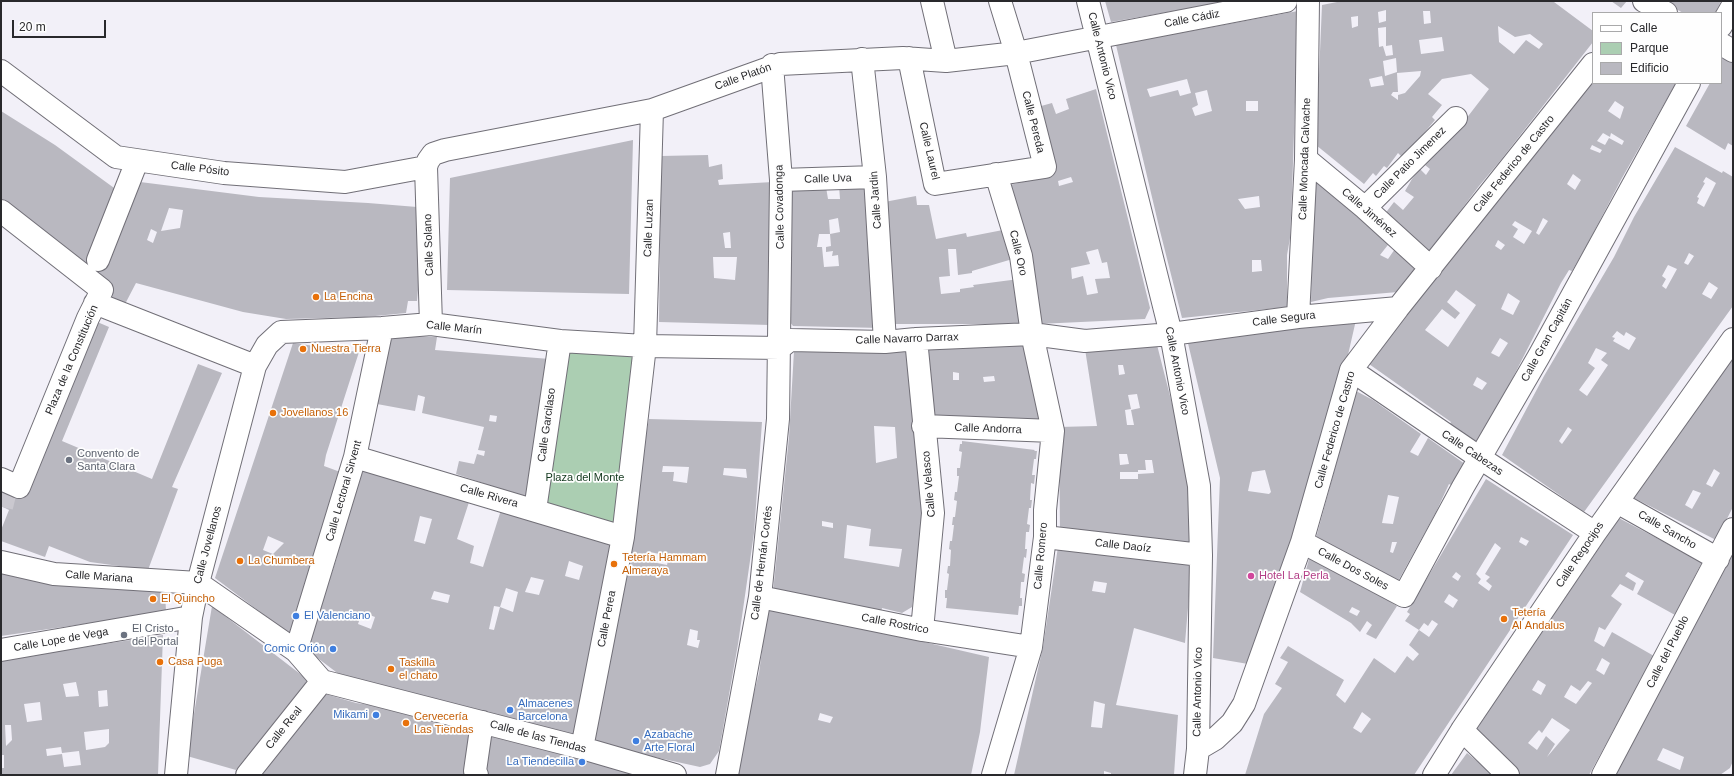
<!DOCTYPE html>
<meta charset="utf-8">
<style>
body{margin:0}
#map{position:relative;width:1734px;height:776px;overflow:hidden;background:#f2f0f8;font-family:Arial,sans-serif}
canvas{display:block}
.frame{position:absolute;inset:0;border:2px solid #29292c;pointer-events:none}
.legend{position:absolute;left:1592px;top:12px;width:130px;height:72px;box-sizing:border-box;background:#fefefe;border:1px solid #a9a9aa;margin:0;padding:5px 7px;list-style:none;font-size:12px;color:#29292c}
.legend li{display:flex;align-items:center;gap:8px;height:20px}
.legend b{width:20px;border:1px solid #a9a9aa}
.scale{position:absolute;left:12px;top:20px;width:94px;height:18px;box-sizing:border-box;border:2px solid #29292c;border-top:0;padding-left:5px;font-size:12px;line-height:14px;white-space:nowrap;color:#29292c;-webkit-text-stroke:3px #fefefe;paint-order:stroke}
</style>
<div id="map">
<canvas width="1734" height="776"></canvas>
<div class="frame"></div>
<ul class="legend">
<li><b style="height:5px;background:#fff"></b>Calle</li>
<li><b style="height:11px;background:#abceb2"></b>Parque</li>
<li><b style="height:11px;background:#b9b8c0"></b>Edificio</li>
</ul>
<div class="scale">20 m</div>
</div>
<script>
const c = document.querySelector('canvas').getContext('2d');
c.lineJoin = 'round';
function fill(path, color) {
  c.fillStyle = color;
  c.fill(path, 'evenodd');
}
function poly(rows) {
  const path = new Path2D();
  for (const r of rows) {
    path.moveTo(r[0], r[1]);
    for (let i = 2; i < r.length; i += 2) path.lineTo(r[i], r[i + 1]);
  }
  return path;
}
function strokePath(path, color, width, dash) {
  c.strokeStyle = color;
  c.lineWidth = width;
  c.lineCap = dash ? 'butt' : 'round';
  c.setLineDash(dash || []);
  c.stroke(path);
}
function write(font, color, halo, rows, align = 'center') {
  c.font = font + ' Arial,sans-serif';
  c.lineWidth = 3.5;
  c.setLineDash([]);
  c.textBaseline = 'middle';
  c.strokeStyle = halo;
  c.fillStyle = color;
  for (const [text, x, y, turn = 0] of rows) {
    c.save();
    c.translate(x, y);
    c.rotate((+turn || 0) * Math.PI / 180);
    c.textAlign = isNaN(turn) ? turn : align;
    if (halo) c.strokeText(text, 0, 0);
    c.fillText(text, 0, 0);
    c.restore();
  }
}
const green = poly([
 [560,341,645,346,623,537,535,510]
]);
const building = poly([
 [1105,1,1219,1,1219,3,1111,22],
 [1342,1,1555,1,1554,2,1593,31,1593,42,1500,161,1479,186,1428,254,1384,215,1394,202,1403,210,1414,197,1405,191,1412,179,1420,169,1426,175,1430,169,1425,165,1459,128,1489,89,1471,74,1442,79,1428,94,1442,105,1432,117,1435,120,1403,158,1398,153,1387,168,1384,166,1376,176,1373,173,1364,184,1316,145,1322,5],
 [1386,10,1386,21,1379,23,1378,12],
 [1423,11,1430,11,1431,23,1424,24],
 [1358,16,1358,26,1352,28,1351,17],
 [1498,26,1515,37,1530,34,1543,44,1539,49,1526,40,1514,54,1499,42],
 [1386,27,1386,46,1392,45,1393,55,1386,56,1383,46,1379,47,1378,28],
 [1442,37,1444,51,1421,54,1419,40],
 [1396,58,1397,72,1385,76,1383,61],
 [1421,71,1420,76,1405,93,1398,95,1398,100,1391,95,1393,92,1398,92,1397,73],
 [1382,76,1384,85,1371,87,1369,79],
 [1611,1,1627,1,1621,8],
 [1663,1,1721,1,1715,13,1683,13],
 [1298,11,1292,193,1290,238,1287,255,1287,307,1182,318,1160,231,1116,45],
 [1187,79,1191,93,1180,96,1178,90,1150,97,1147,89],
 [1207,90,1212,111,1195,116,1192,108,1198,105,1195,93],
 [1246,101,1258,101,1258,111,1246,111],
 [1259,196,1260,207,1245,209,1238,199],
 [1252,260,1261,260,1262,271,1252,272],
 [1725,55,1733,60,1733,146,1728,143,1725,150,1686,126,1710,83,1721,83,1721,61],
 [1593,71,1593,83,1676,83,1622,178,1588,243,1572,271,1569,270,1561,283,1505,393,1472,449,1446,431,1451,422,1369,364],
 [1615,101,1624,107,1620,119,1608,111],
 [1603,133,1610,137,1611,133,1624,141,1622,145,1609,138,1605,145,1597,141],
 [1592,145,1602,150,1600,153,1590,149],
 [1573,174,1581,180,1575,190,1567,184],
 [1543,218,1548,221,1539,235,1536,233],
 [1515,221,1532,231,1524,244,1513,237,1518,229,1512,225],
 [1498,240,1505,245,1501,250,1495,246],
 [1456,290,1476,305,1448,347,1425,330,1442,309,1455,319,1460,313,1447,302],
 [1508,293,1520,301,1513,315,1501,309],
 [1500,338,1508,343,1499,357,1491,353],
 [1477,377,1487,383,1482,390,1473,385],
 [1096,89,1150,308,1145,319,1038,324,1006,186,1054,174,1043,140,1034,108,1052,103,1056,114,1069,109,1066,99],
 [1071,177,1073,182,1059,186,1058,181],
 [1098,249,1102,263,1107,262,1110,278,1095,279,1098,293,1087,295,1083,276,1072,279,1071,268,1090,264,1086,252],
 [1,111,55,145,121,193,140,182,259,197,368,203,417,207,416,219,424,221,417,301,408,301,406,313,365,317,286,319,243,312,136,283,124,306,1,211],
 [169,208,183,210,180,228,161,231],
 [151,229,157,232,153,243,147,240],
 [633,140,629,294,447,290,450,178],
 [1675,147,1722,173,1723,171,1733,177,1733,306,1584,512,1502,455,1544,376,1614,257,1634,217],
 [1706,177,1716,183,1704,207,1697,203,1699,198,1697,197,1705,183,1703,182],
 [1689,253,1694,256,1688,265,1684,263],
 [1668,265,1677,269,1666,289,1662,286,1666,279,1662,276],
 [1709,282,1718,288,1711,299,1702,294],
 [1617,331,1624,336,1626,332,1636,338,1629,350,1613,341,1615,338,1612,337],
 [1596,348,1607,353,1601,360,1608,365,1587,396,1579,390,1595,368,1588,363],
 [1568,427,1572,430,1562,444,1559,441],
 [708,155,709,167,722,164,723,179,718,180,719,185,773,182,770,325,659,322,661,156],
 [730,232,731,248,725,248,723,233],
 [713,257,737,257,735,280,714,278],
 [1321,179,1391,241,1380,255,1388,259,1397,246,1419,265,1398,292,1328,298,1311,302,1313,182],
 [839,186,864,187,881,328,793,326,786,317,787,187,826,187,828,199,840,199],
 [838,218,840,232,830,234,831,246,826,247,826,252,833,251,832,256,838,255,839,266,824,267,822,247,817,247,819,234,830,234,829,220],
 [916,196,917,205,929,205,936,239,966,233,967,237,1008,229,1016,258,972,271,972,273,958,275,956,249,948,249,950,276,939,277,941,294,960,292,960,289,974,287,973,285,1019,279,1024,315,1018,324,893,324,879,203],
 [88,318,109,327,62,441,152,479,198,364,222,373,172,487,178,489,148,570,90,562,49,546,45,557,1,541,1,530,9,510,1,506,1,479,19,487],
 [1356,320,1345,368,1254,665,1213,658,1220,478,1187,339],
 [1265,470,1271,492,1269,494,1248,491,1252,472],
 [391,335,437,337,435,350,550,359,527,498,456,474,459,461,474,464,477,454,484,456,485,451,478,450,484,427,422,413,425,397,418,395,415,411,377,404],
 [490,415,497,416,496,422,489,421],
 [1156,341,1192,482,1190,547,1060,534,1059,427,1097,426,1085,349],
 [1118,365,1123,365,1125,374,1119,375],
 [1137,394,1140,408,1131,410,1134,425,1127,425,1125,410,1131,409,1128,395],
 [1119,454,1127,454,1129,464,1120,465],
 [1145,460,1152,460,1154,473,1138,474,1138,479,1120,479,1120,472,1138,472,1138,470,1146,470],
 [293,343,359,352,326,455,324,466,343,473,292,636,215,578],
 [268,536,284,543,273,554,263,550],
 [1031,344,1047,420,931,419,925,348],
 [953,372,959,373,959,380,953,380],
 [994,376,995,381,984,382,983,377],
 [907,347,923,519,912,607,902,613,882,608,881,614,773,592,789,437,794,351],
 [874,426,895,427,897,458,876,463],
 [822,521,833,523,833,528,822,526],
 [847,525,871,529,869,546,902,549,899,567,844,558],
 [1733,358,1733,507,1716,540,1634,498,1652,468],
 [1714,469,1720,473,1712,487,1706,484],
 [1693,490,1701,493,1692,509,1685,505],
 [1356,391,1373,400,1421,434,1410,452,1418,456,1428,438,1465,464,1453,486,1449,484,1436,512,1397,583,1316,538],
 [1388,495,1399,497,1393,524,1382,523],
 [1392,542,1397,542,1393,553,1390,552],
 [649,419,762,422,754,533,738,644,719,751,710,764,700,767,590,743],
 [663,466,689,467,687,483,673,481,674,472,662,472],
 [724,468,746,469,747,478,723,475],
 [650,552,669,556,667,565,647,561],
 [690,629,698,631,697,640,700,640,698,648,687,645],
 [962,441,1035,450,1034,451,1037,451,1036,459,1034,459,1032,475,1035,475,1034,484,1031,483,1030,500,1032,500,1031,508,1029,508,1027,524,1030,525,1029,532,1026,532,1025,549,1027,549,1026,558,1024,557,1022,573,1025,574,1024,582,1021,582,1020,598,1022,598,1022,606,1019,606,1018,615,946,608,947,598,945,598,945,590,947,590,949,574,947,573,948,566,950,566,951,550,949,549,950,541,952,541,954,525,952,525,953,517,955,517,957,501,954,500,955,492,957,492,959,476,957,476,957,468,960,468,962,452,959,451,960,444,962,444],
 [365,465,470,499,457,539,474,546,470,563,483,567,501,510,619,545,579,738,340,675,307,650,337,557,335,556,352,493,355,494],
 [420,516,432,519,425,544,414,541],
 [569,561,583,566,579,580,565,576],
 [531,577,544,580,539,595,525,592],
 [506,588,518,592,513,612,500,607,494,630,489,629,494,606,500,607],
 [434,591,450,595,448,603,431,599],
 [362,612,375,617,371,629,358,624],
 [1486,479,1573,535,1414,775,1245,775,1264,714,1282,688,1275,684,1288,662,1280,658,1288,646,1344,680,1336,695,1345,703,1374,658,1395,673,1407,656,1413,661,1419,654,1409,645,1419,630,1429,637,1438,624,1432,620,1428,626,1424,623,1419,630,1405,621,1410,614,1407,612],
 [1521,537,1529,541,1526,546,1519,542],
 [1495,543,1501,548,1485,574,1490,577,1486,581,1492,586,1489,591,1478,583,1481,579,1476,574],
 [1456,572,1461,576,1458,581,1452,577],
 [1449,594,1458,600,1453,608,1444,602],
 [1362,712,1371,719,1361,733,1353,728],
 [1615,516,1702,562,1675,615,1637,594,1644,581,1628,572,1625,576,1636,583,1633,591,1620,584,1611,596,1622,604,1605,630,1599,627,1594,641,1604,647,1612,632,1654,656,1589,775,1521,775,1467,733],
 [1602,658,1610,663,1604,675,1596,670],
 [1538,680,1546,685,1541,695,1532,690],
 [1588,681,1592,683,1576,704,1564,697,1571,685,1580,691],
 [1552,718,1570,730,1547,757,1555,744,1546,736,1537,750,1528,743,1539,730,1542,733],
 [1059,540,1192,561,1185,643,1134,628,1116,705,1178,715,1174,775,1111,775,1111,773,1104,771,1104,775,1014,775,1043,647],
 [1094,581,1107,583,1105,593,1092,591],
 [1094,701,1105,704,1102,728,1091,727],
 [1733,545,1733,761,1730,768,1720,775,1615,775],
 [1663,748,1684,757,1680,770,1657,760],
 [1318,557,1397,606,1376,639,1366,634,1372,625,1367,621,1360,632,1351,623,1300,592,1309,559],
 [1352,607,1360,611,1357,616,1349,612],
 [1,571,32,580,165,590,166,612,1,636],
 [212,606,308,680,236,770,187,756],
 [768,606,989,657,980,732,971,775,738,775,748,717,759,673],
 [820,713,833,717,830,723,818,720],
 [163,635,158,775,1,775,1,768,4,768,4,755,1,755,1,660],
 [76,682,79,696,66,697,63,684],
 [107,690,108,706,99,707,98,691],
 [40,702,42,720,27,722,24,704],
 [5,725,11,725,12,740,6,746],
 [109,729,109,743,105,747,86,750,84,732],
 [61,747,62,753,79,751,81,765,64,767,62,754,47,756,46,749],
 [322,693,356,703,371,705,473,731,469,775,255,775],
 [489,735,544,747,646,775,484,775],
 [1467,753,1494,775,1451,775]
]);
const minorTunnel = poly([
 [2,507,8,482]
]);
const minor = poly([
 [932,1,946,61],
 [1088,1,1171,334,1199,486,1201,555,1198,749,1195,775],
 [1644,1,1666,13],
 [1721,26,1733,5],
 [1721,44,1733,51],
 [909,58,935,184,1045,167,1016,53,1000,1],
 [862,59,875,177,885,342],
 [1,71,116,157,224,173,345,182,426,167],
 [1306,159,1365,208,1431,268],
 [781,180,875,177],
 [1365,208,1456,118],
 [1,211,102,290,88,318,19,487,1,479],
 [98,260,137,161],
 [95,303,255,366],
 [1298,317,1306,159,1308,1],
 [431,324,426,167,428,161,433,154,445,150,652,110,780,64,903,58,946,61,1016,53,1286,1],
 [916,339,933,513,922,630],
 [1351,370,1480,458,1595,533],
 [923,426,1053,431],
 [355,457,623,537],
 [1617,502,1718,559],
 [535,510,560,341],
 [1045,537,1201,555],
 [1302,542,1404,596,1463,487,1539,356,1689,83],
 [1,562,54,574,198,583],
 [198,583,296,651,322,681,582,748,675,775],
 [760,597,922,630,1031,647],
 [1,650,191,617],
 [296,651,355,457,382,328],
 [1462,730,1508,775],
 [582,748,623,537,645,346,652,110],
 [1198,749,1215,739,1232,723,1244,704,1302,542,1351,370,1398,308,1593,64],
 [176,775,191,617,198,583,255,366,267,345,281,332,382,328,431,324,560,341,645,346,780,348,790,340,885,342,916,339,1032,334,1085,341,1171,334,1298,317,1398,308],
 [247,775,322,681],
 [477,775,475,771,482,722],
 [727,775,760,597,778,419,781,180,772,65],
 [993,775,1031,647,1045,537,1045,510,1053,431,1032,334,1021,256,996,174],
 [1434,775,1462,730,1595,533,1733,339],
 [1603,775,1733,529]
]);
const markers = [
 [316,297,4,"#e8710a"],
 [303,349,4,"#e8710a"],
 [273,413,4,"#e8710a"],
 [69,460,4,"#6b7280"],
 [240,561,4,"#e8710a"],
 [614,564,4,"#e8710a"],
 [1251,576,4,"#d1479c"],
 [153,599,4,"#e8710a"],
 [296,616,4,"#3f7fe0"],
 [1504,619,4,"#e8710a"],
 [124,635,4,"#6b7280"],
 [333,649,4,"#3f7fe0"],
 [160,662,4,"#e8710a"],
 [391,669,4,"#e8710a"],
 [510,710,4,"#3f7fe0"],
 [376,715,4,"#3f7fe0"],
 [406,723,4,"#e8710a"],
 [636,741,4,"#3f7fe0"],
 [582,762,4,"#3f7fe0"]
];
const streetNames = [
 ["Calle Cádiz",1192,19,-11],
 ["Calle Antonio Vico",1102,56,76],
 ["Calle Platón",743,77,-20],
 ["Calle Pereda",1033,122,76],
 ["Calle Laurel",929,151,77],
 ["Calle Moncada Calvache",1305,159,-88],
 ["Calle Patio Jimenez",1410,163,-45],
 ["Calle Federico de Castro",1514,164,-51],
 ["Calle Pósito",200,169,7],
 ["Calle Uva",828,179,-2],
 ["Calle Jardin",876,200,-94],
 ["Calle Covadonga",780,207,-91],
 ["Calle Jiménez",1369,213,41],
 ["Calle Luzan",649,228,-88],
 ["Calle Solano",429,245,-92],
 ["Calle Oro",1018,253,77],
 ["Calle Segura",1284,319,-7],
 ["Calle Marín",454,328,6],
 ["Calle Navarro Darrax",907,339,-2],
 ["Calle Gran Capitán",1547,340,-61],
 ["Plaza de la Constitución",72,360,-67],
 ["Calle Antonio Vico",1177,371,79],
 ["Calle Garcilaso",547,425,-82],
 ["Calle Andorra",988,429,2],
 ["Calle Federico de Castro",1335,430,-74],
 ["Calle Cabezas",1472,453,34],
 ["Calle Velasco",929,484,-95],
 ["Calle Lectoral Sirvent",344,491,-74],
 ["Calle Rivera",489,496,16],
 ["Calle Sancho",1667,530,30],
 ["Calle Jovellanos",208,545,-75],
 ["Calle Daoíz",1123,546,6],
 ["Calle Regocijos",1580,555,-56],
 ["Calle Romero",1041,556,-85],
 ["Calle de Hernán Cortés",762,563,-83],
 ["Calle Dos Soles",1353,569,28],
 ["Calle Mariana",99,577,4],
 ["Calle Perea",607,619,-79],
 ["Calle Rostrico",895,624,11],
 ["Calle Lope de Vega",61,640,-10],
 ["Calle del Pueblo",1668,652,-63],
 ["Calle Antonio Vico",1198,692,-89],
 ["Calle Real",284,728,-51],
 ["Calle de las Tiendas",538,737,15]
];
const foodNames = [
 ["La Encina",324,297],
 ["Nuestra Tierra",311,349],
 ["Jovellanos 16",281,413],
 ["Tetería Hammam",622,558],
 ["Almeraya",622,571],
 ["La Chumbera",248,561],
 ["El Quincho",161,599],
 ["Tetería",1512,613],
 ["Al Andalus",1512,626],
 ["Casa Puga",168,662],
 ["Taskilla",399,663],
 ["el chato",399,676],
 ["Cervecería",414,717],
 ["Las Tiendas",414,730]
];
const worshipNames = [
 ["Convento de",77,454],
 ["Santa Clara",77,467],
 ["El Cristo",132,629],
 ["del Portal",132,642]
];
const parkNames = [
 ["Plaza del Monte",585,478]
];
const hotelNames = [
 ["Hotel La Perla",1259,576]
];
const shopNames = [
 ["El Valenciano",304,616],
 ["Comic Orión",325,649,"right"],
 ["Almacenes",518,704],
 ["Barcelona",518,717],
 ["Mikami",368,715,"right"],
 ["Azabache",644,735],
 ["Arte Floral",644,748],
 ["La Tiendecilla",574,762,"right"]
];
fill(green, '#abceb2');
fill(building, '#b9b8c0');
strokePath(minorTunnel, '#cac8cf', 22, [22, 11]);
strokePath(minor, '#716f77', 24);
strokePath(minor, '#fff', 22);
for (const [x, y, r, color] of markers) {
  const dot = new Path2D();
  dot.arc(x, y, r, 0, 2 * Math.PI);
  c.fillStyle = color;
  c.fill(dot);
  strokePath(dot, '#fefefe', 1.5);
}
write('11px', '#29292c', '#fefefe', streetNames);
write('11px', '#c56008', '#fefefe', foodNames, 'left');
write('11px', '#5b616d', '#fefefe', worshipNames, 'left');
write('11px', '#11371c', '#fefefe', parkNames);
write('11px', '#b23c85', '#fefefe', hotelNames, 'left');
write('11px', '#366cbe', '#fefefe', shopNames, 'left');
</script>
